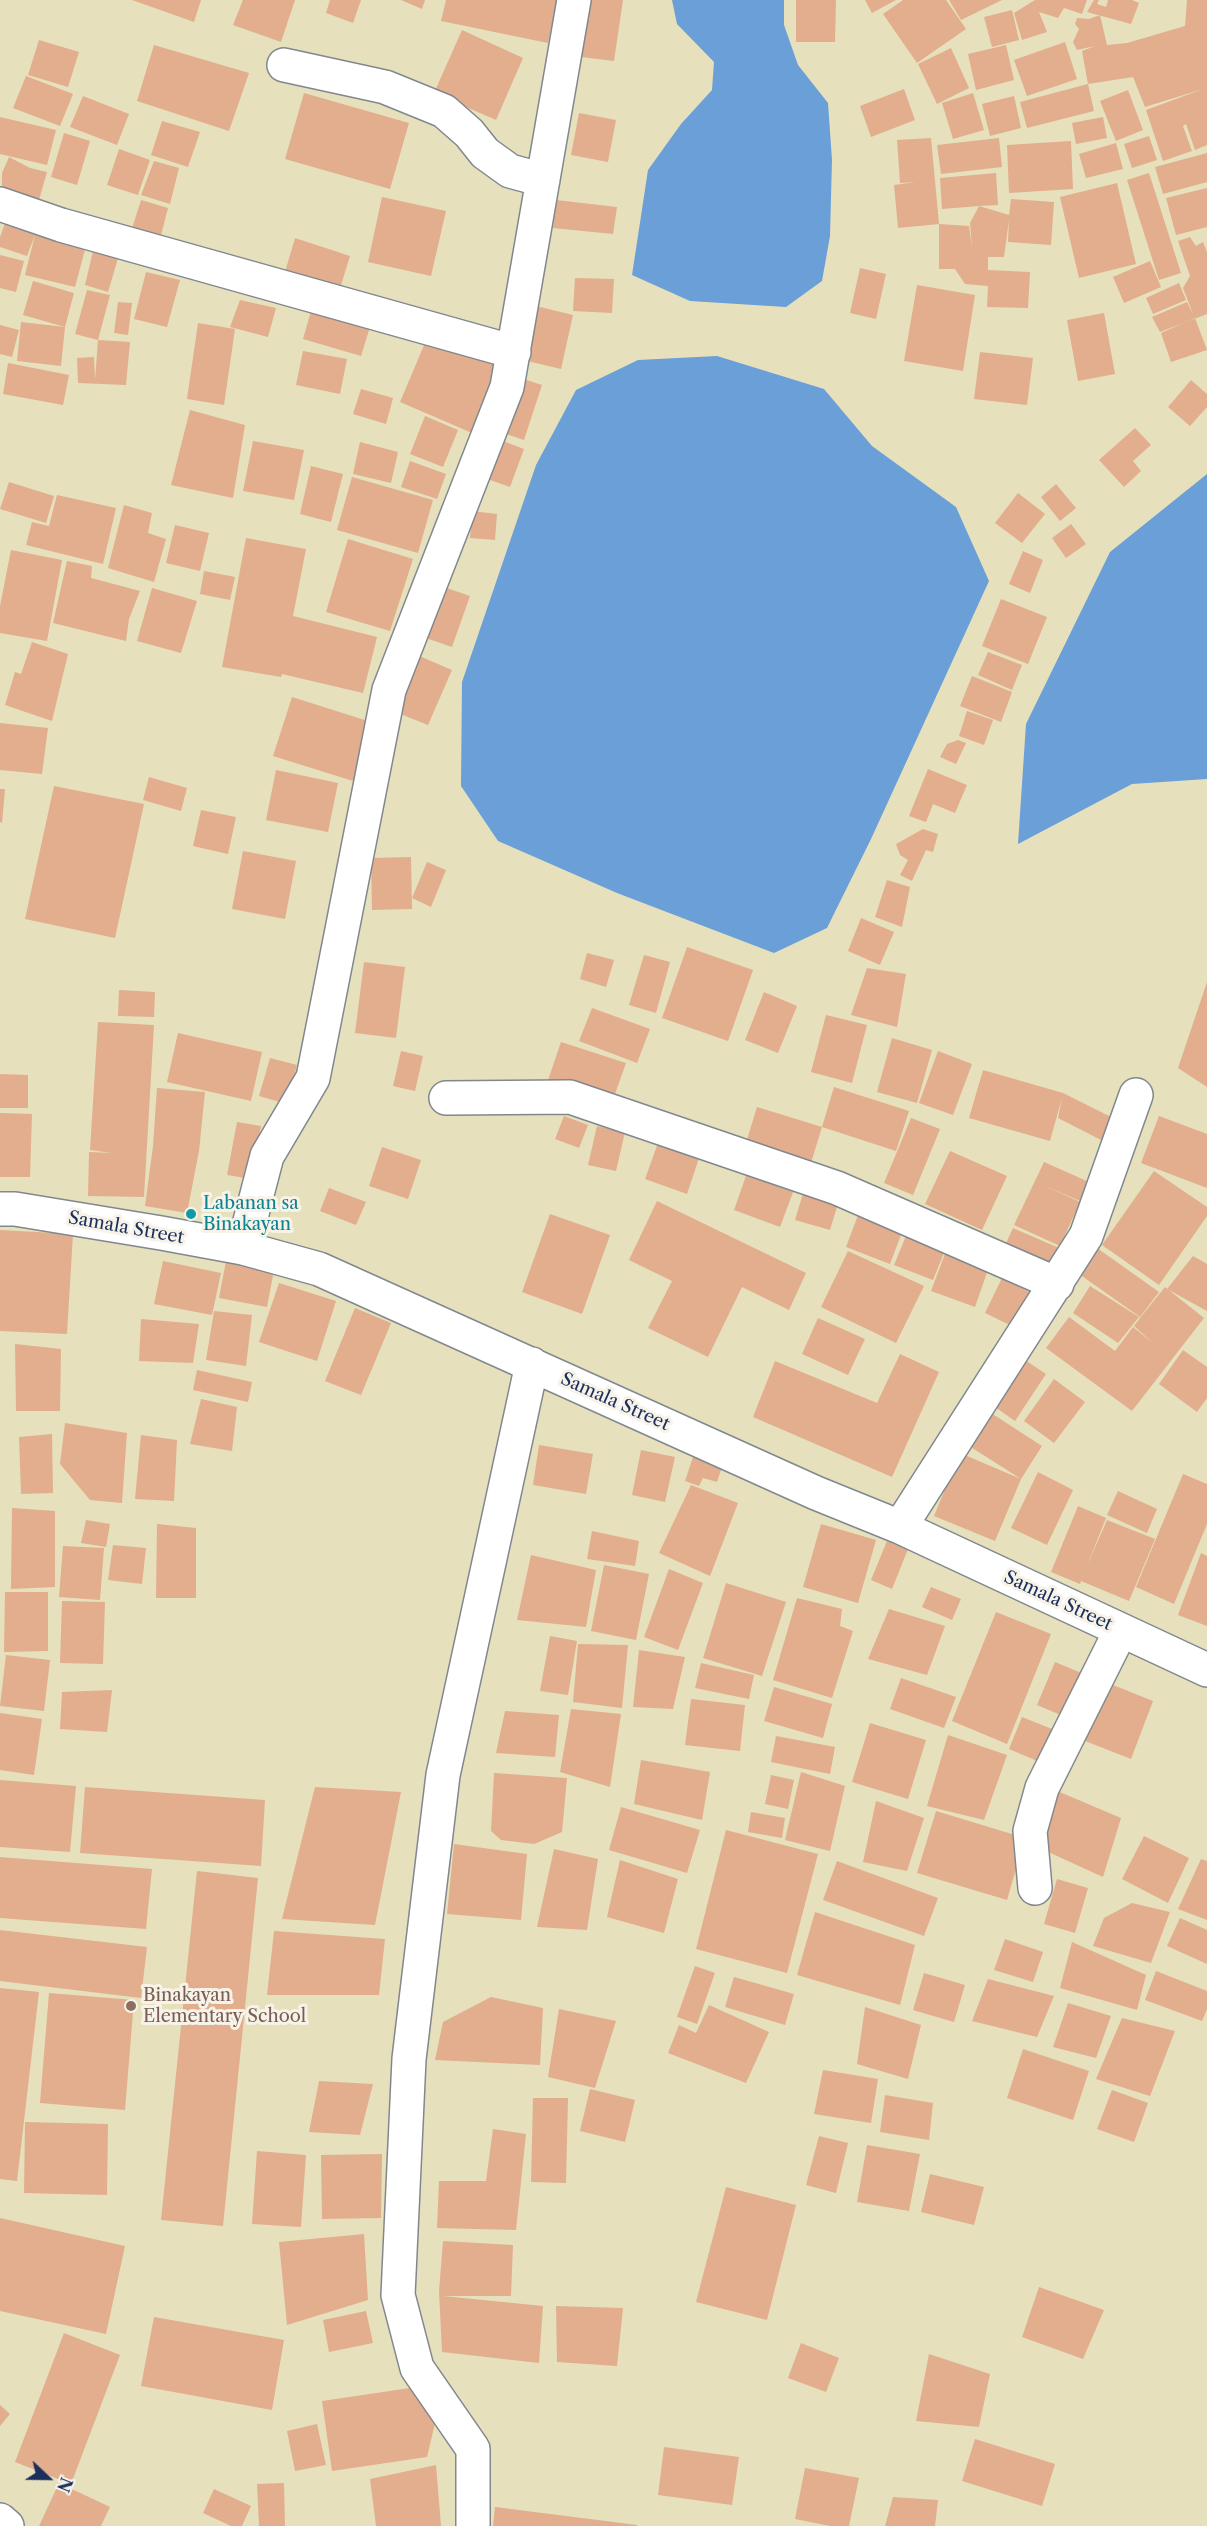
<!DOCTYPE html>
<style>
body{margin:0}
#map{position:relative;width:1207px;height:2526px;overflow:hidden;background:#e6e0bd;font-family:"Libre Caslon Text",serif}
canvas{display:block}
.north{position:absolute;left:18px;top:2448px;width:60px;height:60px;-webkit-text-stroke:4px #f7f3e8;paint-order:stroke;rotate:112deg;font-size:16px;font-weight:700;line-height:24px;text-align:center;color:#1b2f5e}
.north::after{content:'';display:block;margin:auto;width:21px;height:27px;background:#1b2f5e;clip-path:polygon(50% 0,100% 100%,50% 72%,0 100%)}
</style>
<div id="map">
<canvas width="1207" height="2526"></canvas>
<div class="north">N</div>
</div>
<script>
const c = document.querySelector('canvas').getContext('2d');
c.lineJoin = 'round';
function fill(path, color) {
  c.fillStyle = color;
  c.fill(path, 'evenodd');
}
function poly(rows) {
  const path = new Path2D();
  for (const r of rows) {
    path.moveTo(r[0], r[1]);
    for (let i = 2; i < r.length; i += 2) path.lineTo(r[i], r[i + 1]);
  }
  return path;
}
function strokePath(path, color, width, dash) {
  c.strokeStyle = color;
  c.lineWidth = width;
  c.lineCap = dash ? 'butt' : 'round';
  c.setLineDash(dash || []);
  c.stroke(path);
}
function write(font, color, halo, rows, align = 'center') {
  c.font = font + ' "Libre Caslon Text",serif';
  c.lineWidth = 6;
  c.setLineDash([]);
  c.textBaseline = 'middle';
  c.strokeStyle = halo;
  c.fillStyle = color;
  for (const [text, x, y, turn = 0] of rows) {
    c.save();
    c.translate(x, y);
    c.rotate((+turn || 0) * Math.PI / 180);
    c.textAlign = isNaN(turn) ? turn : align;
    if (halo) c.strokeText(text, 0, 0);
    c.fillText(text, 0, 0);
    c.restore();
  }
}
const water = poly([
 [672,0,784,0,784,25,798,65,828,103,832,160,830,236,822,281,786,307,690,301,632,275,648,170,681,124,712,90,714,62,677,24],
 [717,356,824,389,872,446,956,507,989,581,871,839,827,928,774,953,617,893,498,841,461,786,462,682,536,465,576,390,638,360],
 [1207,474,1207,779,1132,784,1018,844,1026,724,1110,552]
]);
const building = poly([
 [132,0,201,0,194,22],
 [243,0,295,0,281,42,233,25],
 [330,0,361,0,353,23,326,13],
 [401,0,425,0,422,9],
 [446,0,557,0,548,43,441,21],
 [590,0,623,0,614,61,581,57],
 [796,0,836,0,835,42,796,42],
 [865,0,896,0,872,13],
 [903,0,946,0,966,29,917,63,883,14],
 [949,0,1002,0,961,20],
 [1035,0,1087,0,1082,14,1064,8,1058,18,1039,12,1047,32,1022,40,1014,13],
 [1094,0,1099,0,1097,4,1106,7,1108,0,1132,0,1139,3,1131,24,1087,12],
 [1187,0,1207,0,1207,145,1195,150,1186,124,1183,126,1192,151,1163,161,1146,110,1203,89,1145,107,1133,77,1088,84,1082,51,1095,46,1077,50,1073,42,1079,29,1075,24,1077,18,1089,19,1100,15,1107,45,1127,43,1185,26],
 [1012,10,1019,40,992,47,984,17],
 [462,30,523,58,496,120,434,93],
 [39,40,79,52,68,87,28,75],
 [1065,42,1077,79,1027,96,1014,60],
 [154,45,249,73,229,131,137,101],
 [1006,45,1014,80,976,90,968,54],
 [951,48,969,88,937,104,918,64],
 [26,76,73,94,60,126,13,108],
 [1088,84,1094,111,1027,128,1020,102],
 [904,89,915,120,871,137,860,106],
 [1128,90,1143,130,1116,141,1100,101],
 [304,93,409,123,390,189,285,159],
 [973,93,984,130,953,139,942,103],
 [83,96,129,114,117,145,70,127],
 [1014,96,1021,128,990,136,982,104],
 [579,113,616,120,608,162,571,155],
 [0,117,56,130,47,165,0,154],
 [1103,117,1107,138,1076,144,1072,123],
 [162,121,200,132,188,167,151,155],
 [64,133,90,141,77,185,51,177],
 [1149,136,1157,160,1132,168,1124,144],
 [931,138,939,224,898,228,894,185,916,182,900,183,897,140],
 [999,138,1002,167,941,174,937,145],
 [1071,141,1073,189,1009,193,1007,145],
 [1116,143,1123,169,1086,178,1079,154],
 [119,149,150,160,138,195,107,185],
 [1207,153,1207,182,1163,194,1155,167],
 [9,157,30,168,47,172,39,200,2,195,2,173],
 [154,161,179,168,170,204,141,195],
 [996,173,998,205,979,206,1009,215,1011,199,1054,202,1051,245,1008,242,1009,220,1004,257,988,257,988,270,1030,272,1028,308,987,307,988,286,965,284,955,269,939,269,939,224,969,226,972,248,970,223,979,206,942,209,940,178],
 [1149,173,1181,273,1159,280,1127,180],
 [1117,183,1136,264,1079,278,1060,197],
 [1207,188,1207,227,1176,235,1166,198],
 [382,197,446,211,431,276,368,262],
 [141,200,168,208,159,243,130,235],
 [556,200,617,207,613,234,553,228],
 [7,218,87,242,75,287,25,275,35,235,27,256,0,247,0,237],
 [1190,237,1196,246,1203,242,1207,252,1207,314,1160,332,1152,317,1187,302,1193,314,1183,288,1190,276,1178,241],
 [295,238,350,256,338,295,283,279],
 [94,247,119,255,108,292,85,285],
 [0,255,24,261,16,292,0,288],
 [1150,261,1161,287,1124,303,1113,277],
 [860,268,886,274,876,319,850,313],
 [146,272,180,280,167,327,134,319],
 [575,278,614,279,612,313,573,311],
 [33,281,74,293,65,327,23,315],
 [1179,283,1186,300,1153,314,1146,298],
 [917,285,975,295,963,371,904,361],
 [87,290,110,295,98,340,130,342,126,385,78,383,77,358,94,357,95,380,98,340,75,334],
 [240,300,276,308,268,337,230,327],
 [118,302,132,303,128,335,114,333],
 [532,305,573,315,561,369,519,359],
 [311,311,370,327,361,356,303,339],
 [1104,313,1115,374,1078,381,1067,320],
 [1195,318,1207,350,1171,362,1161,333],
 [21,322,65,327,61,366,17,361],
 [198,323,235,329,224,405,187,399],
 [0,325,19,330,12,357,0,354],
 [430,331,503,362,472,433,400,402],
 [303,351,347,359,340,394,296,385],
 [980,352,1033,358,1027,405,974,399],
 [8,363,69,375,63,405,3,394],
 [514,376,542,385,524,440,497,431],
 [1191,380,1207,394,1207,407,1190,426,1168,407],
 [361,389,393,398,386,424,353,414],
 [190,410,245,425,233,498,171,485],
 [425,416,458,430,443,467,410,454],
 [1135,428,1151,445,1133,461,1141,471,1124,487,1099,460],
 [490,436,524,449,510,487,476,475],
 [253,441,304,450,294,500,243,491],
 [360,442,398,452,391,483,353,474],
 [410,461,446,474,437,499,401,487],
 [311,466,343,474,331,522,300,514],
 [352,477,433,500,418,553,337,530],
 [9,482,54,496,46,523,0,509],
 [1056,484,1076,508,1060,521,1041,497],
 [1018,493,1045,514,1022,543,995,523],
 [57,495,116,508,103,564,26,545,32,522,49,526],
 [124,505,152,513,148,533,166,539,154,582,108,568],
 [472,511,497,514,495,540,470,538],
 [1071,524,1086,544,1066,558,1052,538],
 [175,525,209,533,200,571,166,563],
 [246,538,306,549,293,616,377,637,363,693,282,674,281,677,222,667],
 [348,539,413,559,390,631,326,612],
 [11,550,62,560,47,641,0,633,0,606],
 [1023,551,1043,560,1030,593,1009,584],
 [67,561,92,566,91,578,140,591,129,619,126,641,53,623],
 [204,571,235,577,230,600,200,594],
 [438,585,470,596,452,647,420,636],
 [152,588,197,601,181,653,137,641],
 [1001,599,1047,617,1028,664,982,646],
 [32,642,68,654,52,721,5,705,15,672,21,674],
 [988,652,1022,665,1012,690,978,675],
 [417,655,452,670,428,725,393,711],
 [972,676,1012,692,1001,722,960,706],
 [292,697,371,722,353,781,273,756],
 [967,711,993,720,984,745,959,736],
 [0,723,48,728,42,774,0,770],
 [958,740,966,743,956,764,940,757,947,744],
 [928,769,967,785,955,813,933,804,926,822,909,816],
 [276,770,338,783,328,832,266,820],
 [149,777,187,788,181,811,143,800],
 [54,786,144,804,115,938,25,919],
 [0,789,5,789,2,823,0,822],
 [201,810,236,817,228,854,193,846],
 [923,829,938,834,933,852,926,850,912,881,900,875,908,860,900,855,896,844],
 [243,851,296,861,285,919,232,909],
 [411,857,412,909,372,910,371,858],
 [427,862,446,870,431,907,412,898],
 [887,880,910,887,902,927,875,917],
 [861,918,894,932,880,965,848,951],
 [687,947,753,970,728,1041,662,1018],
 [587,953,614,960,606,987,580,979],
 [644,955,670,962,656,1013,629,1005],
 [364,962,405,967,396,1038,355,1033],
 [867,968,906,974,897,1027,851,1015],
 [1207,982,1207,1087,1178,1068],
 [119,990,155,992,154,1017,118,1016],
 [764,992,797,1006,778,1053,745,1040],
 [592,1008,650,1029,637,1063,579,1041],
 [826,1015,867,1025,852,1083,811,1072],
 [98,1022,154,1025,144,1197,88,1196,89,1152,112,1153,90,1150],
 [178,1033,262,1052,251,1101,167,1082],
 [892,1038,932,1050,917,1103,877,1092],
 [561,1042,626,1063,610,1108,546,1086],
 [401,1051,423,1056,415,1091,393,1086],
 [938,1051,972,1064,953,1115,919,1103],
 [270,1058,297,1065,287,1104,259,1096],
 [983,1070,1063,1093,1117,1120,1105,1142,1058,1118,1062,1098,1050,1141,969,1118],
 [0,1074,28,1075,28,1108,0,1108],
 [834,1087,909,1111,896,1151,822,1127,810,1166,745,1146,757,1107,822,1127],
 [157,1088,205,1092,199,1151,187,1213,145,1206,153,1146],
 [0,1113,32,1114,30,1177,0,1177],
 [564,1116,588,1125,579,1148,555,1139],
 [1159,1116,1207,1134,1207,1188,1141,1163],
 [911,1118,940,1129,913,1195,884,1183],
 [237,1122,261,1126,251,1179,227,1175],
 [597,1126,625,1132,616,1171,588,1165],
 [658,1143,699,1158,687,1194,645,1179],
 [382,1147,421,1160,408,1199,369,1186],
 [950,1151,1007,1176,982,1230,925,1204],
 [1044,1162,1089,1182,1080,1201,1043,1185,1080,1202,1060,1246,1014,1225],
 [748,1170,795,1187,780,1227,734,1210],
 [1154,1171,1207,1207,1207,1216,1159,1285,1102,1245],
 [329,1188,366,1202,356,1225,320,1211],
 [804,1190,839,1200,830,1230,795,1220],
 [657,1201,806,1273,789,1310,742,1287,708,1357,648,1328,672,1281,629,1260],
 [860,1210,904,1227,890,1264,846,1247],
 [550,1214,610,1235,582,1314,522,1292],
 [1013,1228,1059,1248,1049,1271,1003,1250],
 [0,1230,73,1234,67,1334,0,1331],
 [908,1231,946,1248,933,1280,894,1265],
 [1090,1243,1159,1292,1140,1317,1072,1269],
 [848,1251,924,1286,896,1343,821,1307],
 [946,1251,989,1267,975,1307,931,1291],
 [1193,1256,1207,1264,1207,1311,1167,1289],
 [163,1261,221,1273,212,1315,154,1304],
 [226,1261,274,1270,267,1307,219,1298],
 [1002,1278,1033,1294,1016,1328,985,1313],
 [279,1283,336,1301,317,1361,259,1342],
 [1090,1286,1139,1317,1118,1343,1073,1313],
 [1165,1287,1204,1318,1132,1411,1046,1348,1069,1317,1115,1351,1133,1327,1153,1343,1134,1326,1140,1318,1142,1320,1140,1318],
 [355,1308,391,1323,361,1395,325,1381],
 [214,1311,252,1315,246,1366,206,1360],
 [818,1318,865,1339,848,1375,802,1354],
 [141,1319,199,1324,193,1363,139,1361],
 [15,1344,61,1349,60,1411,16,1411],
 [1183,1350,1207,1367,1207,1398,1197,1412,1159,1384],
 [900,1354,939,1372,892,1477,753,1417,775,1361,877,1403],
 [1025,1360,1046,1374,1015,1421,995,1407],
 [197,1370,252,1382,248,1402,193,1390],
 [1054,1379,1085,1402,1054,1443,1024,1421],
 [201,1399,237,1407,232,1451,190,1444],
 [985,1409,1042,1446,1021,1479,995,1541,934,1516,960,1453,1021,1479,963,1442],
 [65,1423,127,1433,122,1503,90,1500,60,1464],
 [52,1434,53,1493,21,1494,19,1437],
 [141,1435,177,1440,174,1501,135,1499],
 [539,1445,593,1454,586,1494,533,1485],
 [641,1450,675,1457,665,1502,632,1495],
 [693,1457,722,1467,717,1482,703,1478,699,1486,685,1481],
 [1038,1472,1073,1490,1047,1545,1011,1528],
 [1183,1474,1207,1484,1207,1524,1174,1604,1136,1587],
 [691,1485,738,1503,710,1576,659,1553],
 [1118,1491,1157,1509,1147,1533,1107,1515],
 [1078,1506,1106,1518,1087,1566,1107,1520,1155,1539,1129,1601,1081,1581,1080,1584,1051,1572],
 [12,1508,55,1511,55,1587,11,1589],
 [86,1520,110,1524,106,1547,81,1543],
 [157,1524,196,1528,196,1598,156,1598],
 [821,1524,876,1540,858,1603,803,1587],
 [592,1531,639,1541,635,1566,587,1559],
 [887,1541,908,1549,892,1589,871,1580],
 [113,1545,146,1548,142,1584,108,1580],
 [63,1546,104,1548,100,1600,59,1597],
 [1201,1553,1207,1556,1207,1626,1178,1615],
 [531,1555,596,1570,586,1627,517,1620],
 [604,1565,649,1574,636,1640,591,1631],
 [669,1569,703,1583,678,1650,644,1637],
 [726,1583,786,1602,762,1676,703,1658],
 [931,1587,961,1599,952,1620,922,1607],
 [5,1592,48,1592,48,1651,4,1652],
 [797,1598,842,1609,840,1626,853,1631,832,1698,773,1680],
 [62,1601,105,1602,103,1664,60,1663],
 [889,1609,945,1626,927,1675,868,1659],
 [996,1612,1051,1634,1007,1744,952,1721],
 [550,1636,577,1641,568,1695,540,1691],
 [578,1644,628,1645,622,1708,573,1702],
 [639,1650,685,1657,673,1709,633,1707],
 [6,1655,50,1660,44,1711,0,1706],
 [1055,1662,1089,1676,1070,1719,1037,1705],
 [701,1663,754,1675,749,1699,695,1688],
 [901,1678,956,1697,944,1728,890,1709],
 [1098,1679,1153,1701,1131,1759,1075,1737],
 [774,1687,832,1704,823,1738,764,1721],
 [112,1690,107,1732,60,1729,62,1692],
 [691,1699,745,1705,740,1751,685,1745],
 [571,1709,621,1714,610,1787,560,1772],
 [505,1711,559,1715,555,1757,496,1753],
 [0,1713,42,1719,34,1775,0,1770],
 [1022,1717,1062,1733,1049,1766,1009,1749],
 [870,1723,926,1740,908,1799,852,1782],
 [948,1735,1007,1755,984,1820,927,1806],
 [776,1736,835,1747,830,1774,771,1762],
 [641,1760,710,1772,702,1820,634,1804],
 [801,1772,845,1786,830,1851,785,1840],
 [494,1773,567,1778,562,1832,534,1844,501,1840,491,1831],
 [771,1775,794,1780,788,1809,765,1804],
 [0,1780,76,1786,70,1852,0,1847],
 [85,1787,265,1800,261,1866,80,1853],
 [315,1787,401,1792,375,1925,282,1919],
 [1055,1790,1121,1818,1103,1877,1035,1846],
 [876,1801,924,1818,907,1871,863,1862],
 [621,1807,700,1830,687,1873,609,1850],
 [936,1811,1025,1838,1007,1900,917,1873],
 [751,1812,785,1818,782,1838,748,1832],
 [726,1830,818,1854,787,1973,696,1949],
 [1144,1836,1189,1858,1168,1903,1122,1879],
 [454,1844,527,1854,521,1920,447,1914],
 [554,1849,598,1859,587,1930,537,1927],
 [0,1857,152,1869,146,1929,0,1918],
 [1201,1859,1207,1861,1207,1920,1178,1909],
 [620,1860,678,1879,664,1933,607,1917],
 [837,1861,938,1898,924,1936,823,1900],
 [197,1871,258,1878,223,2226,161,2220],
 [1057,1879,1088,1888,1075,1933,1044,1924],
 [1132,1903,1170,1912,1151,1963,1093,1946,1104,1918],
 [815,1912,915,1945,900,2005,797,1975],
 [1180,1918,1207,1930,1207,1964,1167,1946],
 [0,1930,147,1947,141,1998,0,1981],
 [274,1931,385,1939,379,1995,267,1995],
 [1005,1939,1043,1952,1033,1982,994,1970],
 [1072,1942,1146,1975,1137,2010,1060,1988],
 [695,1966,715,1973,697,2024,677,2017],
 [1156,1971,1207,1991,1207,2009,1202,2021,1145,2000],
 [924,1973,965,1985,954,2022,913,2010],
 [734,1977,794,1994,785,2025,725,2007],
 [988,1979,1054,1996,1037,2037,972,2021],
 [0,1988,39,1992,17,2181,0,2179],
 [49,1993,134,2000,125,2110,40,2103],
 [491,1997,543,2008,540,2065,435,2060,443,2022],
 [1068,2003,1111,2016,1096,2058,1053,2047],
 [709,2005,769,2032,746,2083,668,2053,679,2025,696,2033],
 [865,2007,921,2025,908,2079,857,2064],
 [559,2009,616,2021,595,2088,548,2077],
 [1122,2018,1175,2031,1150,2096,1096,2079],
 [1023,2049,1089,2071,1073,2120,1007,2098],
 [823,2070,878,2079,871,2123,814,2114],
 [319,2081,373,2084,360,2135,309,2132],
 [590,2089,635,2100,625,2142,580,2131],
 [1112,2090,1148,2103,1134,2142,1097,2129],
 [885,2095,933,2103,929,2140,880,2132],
 [533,2098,568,2098,566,2183,531,2182],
 [25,2122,108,2124,107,2195,24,2193],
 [493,2129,526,2134,516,2230,437,2228,439,2181,486,2181],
 [819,2136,848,2143,836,2193,806,2185],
 [867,2145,920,2154,909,2211,857,2202],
 [257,2151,306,2155,301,2227,252,2224],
 [382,2154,381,2218,322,2219,321,2155],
 [930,2174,984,2187,974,2225,921,2212],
 [726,2187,796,2205,767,2320,696,2302],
 [0,2218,125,2246,106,2334,0,2311],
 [364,2234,368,2300,287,2325,279,2242],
 [443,2241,513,2245,511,2296,443,2296,543,2306,539,2363,442,2352,439,2291],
 [1039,2287,1104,2310,1083,2359,1022,2337],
 [556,2306,623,2308,617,2366,557,2362],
 [366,2311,373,2343,329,2352,323,2320],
 [154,2317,284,2340,272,2410,141,2386],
 [64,2333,120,2355,71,2484,15,2462],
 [801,2343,839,2358,826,2392,788,2378],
 [929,2354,990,2374,979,2427,916,2421],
 [417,2387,436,2419,427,2457,332,2471,322,2401],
 [0,2405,10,2414,0,2426],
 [317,2424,326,2465,295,2471,287,2431],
 [975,2439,1055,2464,1042,2506,962,2481],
 [664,2447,739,2457,732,2505,658,2495],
 [436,2465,441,2526,376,2526,370,2479],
 [805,2468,859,2478,849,2526,830,2526,795,2519],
 [59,2483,110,2507,101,2526,39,2526],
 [284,2483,285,2526,259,2526,257,2484],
 [214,2489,251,2506,242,2526,231,2526,203,2513],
 [893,2497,938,2500,935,2526,885,2526],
 [495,2507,637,2525,637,2526,493,2526]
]);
const minor = poly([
 [284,65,385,87,444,111,469,133,485,153,510,171,543,180],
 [0,204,61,225,514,352],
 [446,1098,570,1097,837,1188,1057,1284],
 [0,1209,15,1209,161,1233,243,1248,319,1269,816,1493,900,1527,1207,1670],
 [243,1248,267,1156,313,1078,389,690,507,387,574,0],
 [900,1527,1086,1236,1136,1095],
 [1035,1888,1030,1831,1042,1788,1121,1630],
 [0,2520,7,2526],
 [473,2526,473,2449,417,2368,398,2295,409,2059,443,1775,532,1364]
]);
const markers = [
 [191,1214,6,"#0f9aa8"],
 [131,2006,6,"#8d6e63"]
];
const cultureNames = [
 ["Labanan sa",203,1204],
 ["Binakayan",203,1225]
];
const streetNames = [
 ["Samala Street",126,1228,10],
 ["Samala Street",615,1402,24],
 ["Samala Street",1058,1601,25]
];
const educationNames = [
 ["Binakayan",143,1996],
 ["Elementary School",143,2017]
];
fill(water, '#6b9fd7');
fill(building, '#e2ae8d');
strokePath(minor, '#80888e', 36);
strokePath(minor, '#fff', 33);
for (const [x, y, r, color] of markers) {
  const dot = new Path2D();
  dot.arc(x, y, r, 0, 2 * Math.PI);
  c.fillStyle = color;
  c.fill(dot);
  strokePath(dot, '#f7f3e8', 2);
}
write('18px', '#0d838f', '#f7f3e8', cultureNames, 'left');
write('18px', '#1b2f5e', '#f7f3e8', streetNames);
write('18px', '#785e54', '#f7f3e8', educationNames, 'left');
</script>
